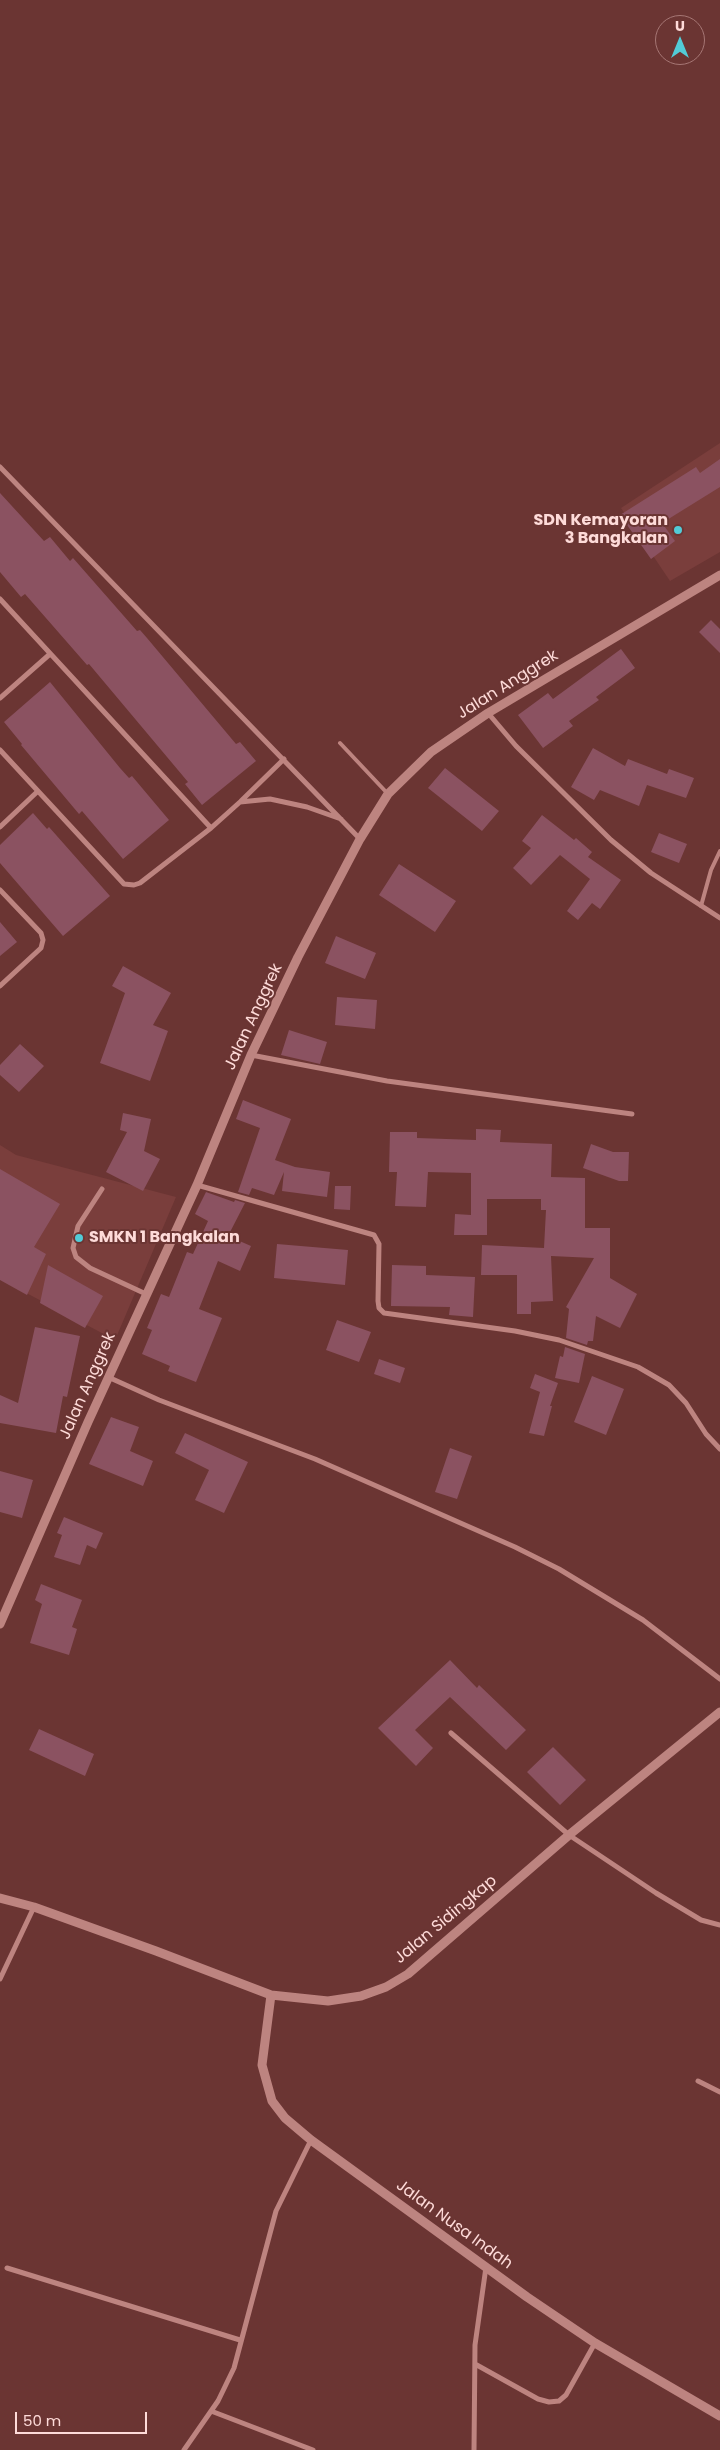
<!DOCTYPE html>
<style>
body{margin:0}
#map{position:relative;width:720px;height:2450px;overflow:hidden;background:#6b3533;font-family:Poppins,sans-serif}
canvas{display:block}
.north{position:absolute;left:655px;top:15px;width:50px;height:50px;box-sizing:border-box;background:#6b3533;border:1px solid #a67775;border-radius:50%;rotate:0deg;font-size:14px;font-weight:700;line-height:20px;text-align:center;color:#fedbd9}
.north::after{content:'';display:block;margin:auto;width:18px;height:22px;background:#52cbd7;clip-path:polygon(50% 0,100% 100%,50% 72%,0 100%)}
.scale{position:absolute;left:15px;top:2412px;width:132px;height:22px;box-sizing:border-box;border:2px solid #fedbd9;border-top:0;padding-left:6px;font-size:15px;line-height:18px;white-space:nowrap;color:#fedbd9;-webkit-text-stroke:4px #6b3533;paint-order:stroke}
</style>
<div id="map">
<canvas width="720" height="2450"></canvas>
<div class="north">U</div>
<div class="scale">50 m</div>
</div>
<script>
const c = document.querySelector('canvas').getContext('2d');
c.lineJoin = 'round';
function fill(path, color) {
  c.fillStyle = color;
  c.fill(path, 'evenodd');
}
function poly(rows) {
  const path = new Path2D();
  for (const r of rows) {
    path.moveTo(r[0], r[1]);
    for (let i = 2; i < r.length; i += 2) path.lineTo(r[i], r[i + 1]);
  }
  return path;
}
function strokePath(path, color, width, dash) {
  c.strokeStyle = color;
  c.lineWidth = width;
  c.lineCap = dash ? 'butt' : 'round';
  c.setLineDash(dash || []);
  c.stroke(path);
}
function write(font, color, halo, rows, align = 'center') {
  c.font = font + ' Poppins,sans-serif';
  c.lineWidth = 4;
  c.setLineDash([]);
  c.textBaseline = 'middle';
  c.strokeStyle = halo;
  c.fillStyle = color;
  for (const [text, x, y, turn = 0] of rows) {
    c.save();
    c.translate(x, y);
    c.rotate((+turn || 0) * Math.PI / 180);
    c.textAlign = isNaN(turn) ? turn : align;
    if (halo) c.strokeText(text, 0, 0);
    c.fillText(text, 0, 0);
    c.restore();
  }
}
const built = poly([
 [720,443,720,552,670,581,621,508],
 [0,1145,16,1155,176,1197,115,1340,0,1279]
]);
const building = poly([
 [720,459,720,487,662,523,675,541,651,559,620,515,696,467,700,473],
 [0,493,44,541,50,537,70,561,73,558,137,631,140,630,147,638,236,744,240,742,256,761,202,805,185,784,188,782,89,664,87,665,25,594,21,597,0,572],
 [711,620,720,629,720,653,699,632],
 [621,649,635,668,596,697,599,700,569,721,573,726,543,748,518,715,548,693,553,699],
 [50,682,120,768,129,778,132,776,169,820,123,859,82,811,79,814,21,745,22,744,4,722],
 [593,748,625,766,628,759,667,774,669,769,694,778,686,798,647,785,639,806,600,790,594,800,571,787],
 [445,768,499,811,482,831,428,788],
 [33,813,47,829,49,827,110,896,63,936,0,863,0,845],
 [542,815,574,840,576,838,592,852,588,857,621,880,600,909,592,903,578,920,567,911,590,879,560,855,531,885,513,868,531,848,522,841],
 [659,833,687,844,679,863,651,852],
 [399,864,456,901,435,932,379,895],
 [0,922,17,942,0,956],
 [336,936,376,953,365,979,325,963],
 [123,966,171,993,153,1025,168,1031,150,1081,100,1063,125,993,112,986],
 [337,997,377,1000,375,1029,335,1025],
 [289,1030,327,1042,320,1064,281,1055],
 [20,1044,44,1066,19,1092,0,1075,0,1065],
 [243,1100,291,1119,275,1160,295,1167,330,1172,327,1197,282,1191,284,1172,274,1195,252,1188,249,1195,238,1192,260,1128,236,1119],
 [123,1113,151,1119,144,1151,160,1159,143,1191,106,1172,127,1132,120,1130],
 [476,1129,501,1130,500,1142,552,1144,551,1177,585,1178,585,1228,610,1228,610,1278,637,1294,620,1328,596,1316,593,1341,588,1341,587,1345,566,1338,569,1309,566,1307,594,1258,551,1256,553,1301,531,1302,531,1314,517,1314,517,1275,481,1275,482,1245,544,1248,546,1210,541,1210,541,1199,487,1199,487,1235,454,1235,455,1214,471,1215,471,1173,428,1172,426,1207,395,1206,397,1172,389,1172,390,1132,417,1132,417,1138,476,1140],
 [591,1144,613,1152,629,1152,628,1181,619,1181,583,1168],
 [0,1169,60,1204,34,1247,46,1254,27,1295,0,1280],
 [335,1186,351,1186,350,1210,334,1209],
 [206,1192,234,1202,235,1200,245,1203,228,1236,251,1246,240,1271,218,1261,199,1309,222,1318,196,1382,168,1371,170,1366,142,1354,152,1330,147,1328,161,1294,169,1297,187,1252,193,1254,208,1221,195,1214],
 [277,1244,348,1250,345,1285,274,1278],
 [48,1265,103,1296,85,1328,40,1303],
 [392,1265,426,1266,426,1275,475,1277,473,1317,449,1315,450,1307,391,1306],
 [337,1320,371,1332,359,1362,326,1350],
 [35,1327,80,1336,67,1397,63,1396,56,1433,0,1423,0,1395,18,1403],
 [565,1347,585,1354,579,1383,555,1378,560,1356,563,1357],
 [379,1359,405,1368,400,1383,374,1374],
 [535,1374,558,1383,550,1406,552,1406,544,1436,529,1433,540,1392,530,1388],
 [592,1376,624,1389,606,1435,574,1422],
 [111,1417,139,1427,130,1451,153,1461,143,1486,89,1464],
 [185,1433,248,1462,224,1513,195,1500,209,1470,175,1453],
 [450,1448,472,1456,457,1499,435,1492],
 [0,1471,33,1480,22,1518,0,1512],
 [64,1517,103,1533,96,1549,87,1545,80,1565,54,1557,62,1535,57,1533],
 [41,1584,82,1600,72,1627,77,1629,69,1655,30,1643,42,1604,35,1600],
 [450,1660,477,1688,479,1685,526,1730,506,1750,450,1697,415,1730,433,1748,416,1766,378,1728],
 [39,1729,94,1754,85,1776,29,1750],
 [553,1747,586,1780,560,1805,527,1772]
]);
const service = poly([
 [340,743,388,794],
 [701,906,711,870,720,851]
]);
const minor = poly([
 [0,467,360,839],
 [0,599,211,828,240,802,270,799,307,807,341,819],
 [0,698,50,654],
 [488,713,516,746,611,840,651,873,720,918],
 [0,750,124,884,134,885,140,883,211,828],
 [241,801,284,759],
 [0,827,38,791],
 [0,890,41,933,43,940,41,948,0,986],
 [251,1055,387,1081,632,1114],
 [197,1185,374,1235,379,1244,378,1301,379,1308,384,1313,515,1331,559,1340,638,1367,669,1385,686,1403,706,1434,720,1449],
 [102,1189,78,1226,73,1248,76,1257,90,1268,146,1294],
 [108,1377,159,1400,315,1459,515,1547,559,1569,643,1620,720,1679],
 [451,1733,569,1835,656,1893,701,1920,720,1925],
 [0,1979,34,1907],
 [698,2081,720,2092],
 [7,2268,240,2340],
 [475,2364,538,2399,549,2402,559,2401,566,2395,595,2343],
 [211,2411,313,2450],
 [184,2450,218,2401,234,2368,276,2211,311,2140],
 [474,2450,475,2345,486,2267]
]);
const tertiary = poly([
 [0,1624,88,1422,197,1185,251,1055,298,957,360,839,388,794,431,752,488,713,720,575],
 [0,1898,34,1907,156,1951,271,1995,328,2001,361,1996,386,1987,408,1974,569,1835,720,1712],
 [271,1995,262,2065,272,2101,285,2118,311,2140,527,2297,595,2343,720,2416]
]);
const markers = [
 [678,530,5,"#52cbd7"],
 [79,1238,5,"#52cbd7"]
];
const poiNames = [
 ["SDN Kemayoran",668,521],
 ["3 Bangkalan",668,539],
 ["SMKN 1 Bangkalan",89,1238,"left"]
];
const streetNames = [
 ["Jalan Anggrek",508,685,-32],
 ["Jalan Anggrek",254,1017,-65],
 ["Jalan Anggrek",88,1386,-66],
 ["Jalan Sidingkap",446,1920,-40],
 ["Jalan Nusa Indah",454,2225,36]
];
fill(built, '#7a3e3c');
fill(building, '#8b5261');
strokePath(service, '#bd8480', 4);
strokePath(minor, '#bd8480', 5);
strokePath(tertiary, '#bd8480', 9);
for (const [x, y, r, color] of markers) {
  const dot = new Path2D();
  dot.arc(x, y, r, 0, 2 * Math.PI);
  c.fillStyle = color;
  c.fill(dot);
  strokePath(dot, '#6b3533', 2);
}
write('bold 16px', '#fedbd9', '#6b3533', poiNames, 'right');
write('16px', '#fedbd9', '#6b3533', streetNames);
</script>
